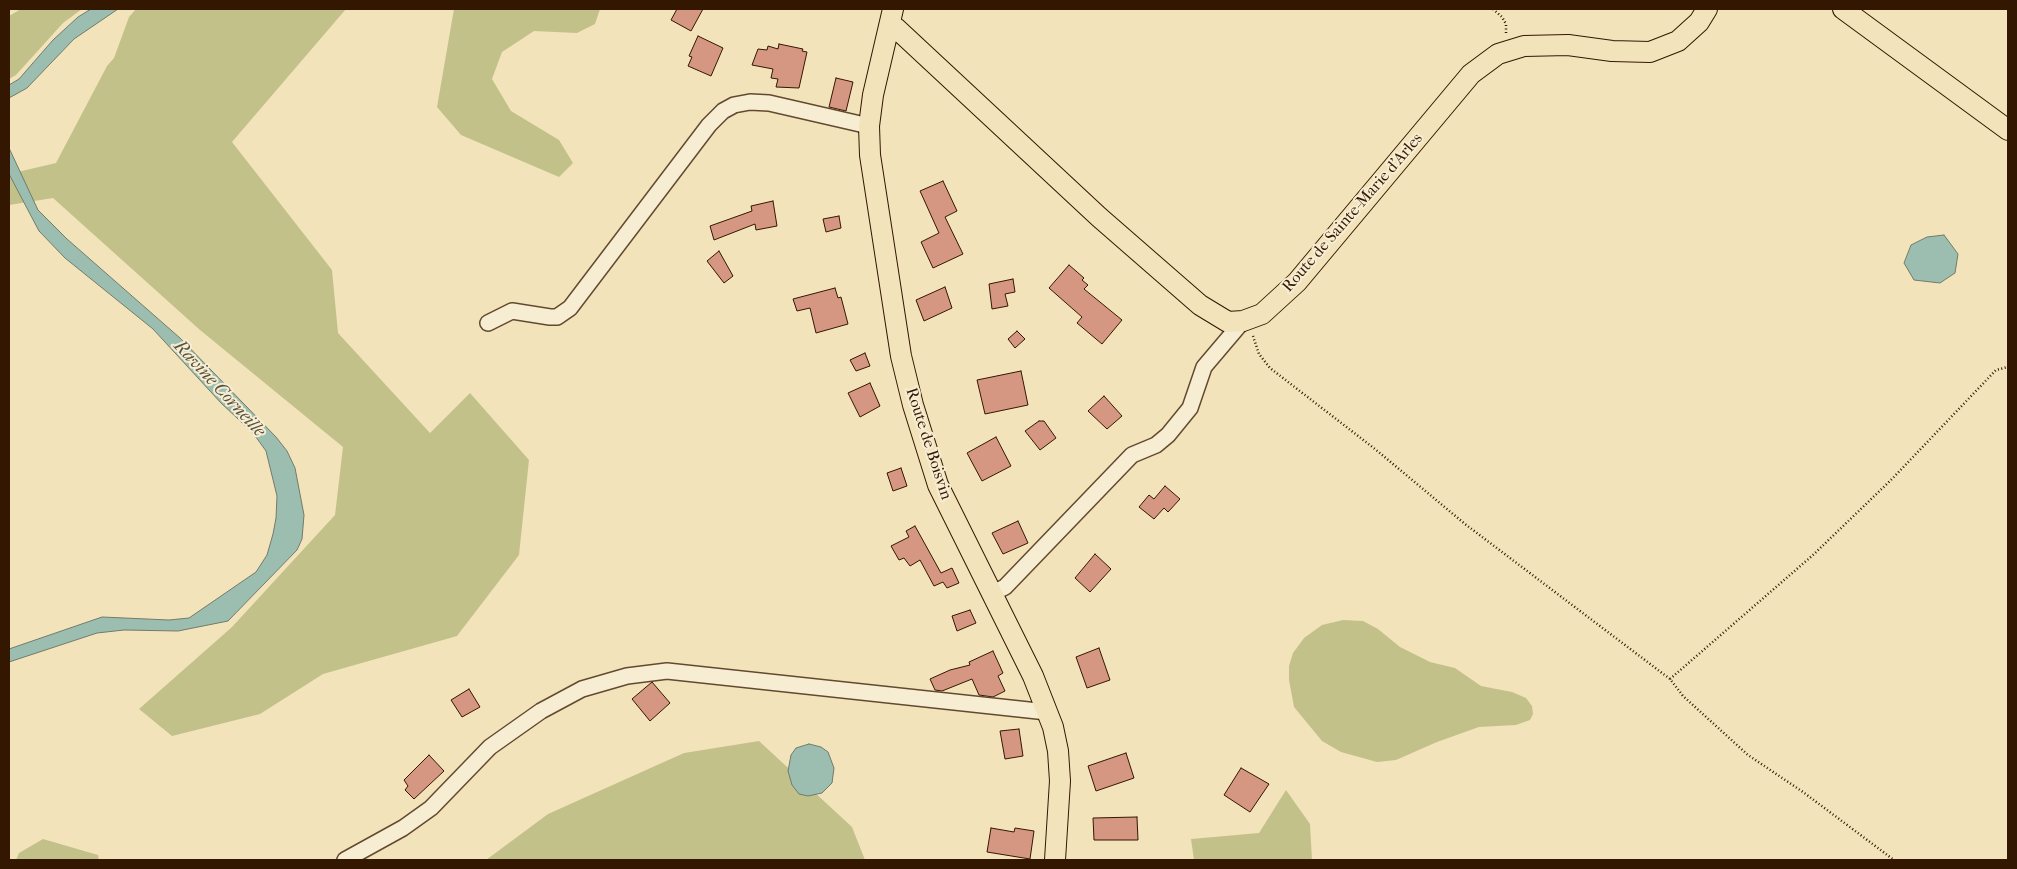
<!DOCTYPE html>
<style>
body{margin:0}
#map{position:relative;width:2017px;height:869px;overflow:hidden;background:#f3e3ba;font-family:"IM FELL French Canon",serif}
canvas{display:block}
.frame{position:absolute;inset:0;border:10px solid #331701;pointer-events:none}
</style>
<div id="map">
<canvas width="2017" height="869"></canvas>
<div class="frame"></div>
</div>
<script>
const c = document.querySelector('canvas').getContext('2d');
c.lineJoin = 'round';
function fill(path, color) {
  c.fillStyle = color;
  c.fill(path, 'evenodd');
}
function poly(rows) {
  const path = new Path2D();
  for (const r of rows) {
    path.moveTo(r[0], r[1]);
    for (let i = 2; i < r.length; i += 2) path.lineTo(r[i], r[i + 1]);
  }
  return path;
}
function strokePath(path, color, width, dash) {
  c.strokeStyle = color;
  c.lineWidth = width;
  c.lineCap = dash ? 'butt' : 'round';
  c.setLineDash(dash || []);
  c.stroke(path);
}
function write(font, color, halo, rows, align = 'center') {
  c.font = font + ' "IM FELL French Canon",serif';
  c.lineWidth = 4;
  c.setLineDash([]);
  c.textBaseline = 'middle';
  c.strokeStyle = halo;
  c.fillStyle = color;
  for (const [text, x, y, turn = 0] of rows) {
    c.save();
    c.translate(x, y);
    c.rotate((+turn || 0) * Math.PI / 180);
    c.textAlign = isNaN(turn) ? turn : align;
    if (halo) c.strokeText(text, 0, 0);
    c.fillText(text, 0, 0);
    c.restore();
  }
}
const green = poly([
 [21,9,82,9,63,23,16,75,9,79,9,16],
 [136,9,346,9,232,142,332,270,338,333,430,433,470,393,529,460,519,555,457,636,323,674,260,714,172,736,139,709,232,627,335,515,343,447,200,330,53,198,9,205,9,174,56,163,107,66,114,58,129,17],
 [454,9,600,9,595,24,577,33,534,31,502,52,492,79,511,111,559,140,573,163,559,177,461,135,437,107],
 [1343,620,1363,621,1378,629,1400,647,1430,662,1455,668,1481,686,1512,692,1526,698,1532,706,1533,714,1530,720,1516,725,1479,727,1437,742,1396,760,1377,762,1341,752,1322,741,1294,707,1289,680,1289,666,1293,653,1304,638,1322,625],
 [759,741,852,827,865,860,486,860,548,814,684,753],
 [1286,790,1310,824,1312,860,1194,860,1191,839,1259,833],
 [43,839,98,855,99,860,16,860,19,853]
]);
const water = poly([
 [91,9,118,9,74,39,27,88,9,98,9,85,19,79,53,40,78,17,91,9],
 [9,148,38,210,67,239,180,338,276,437,287,451,295,468,304,515,302,539,297,550,228,621,178,631,124,630,97,633,9,662,9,649,102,617,169,620,189,618,256,572,267,555,273,534,276,518,277,496,266,451,253,433,221,403,153,329,65,258,39,231,9,174,9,148],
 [1944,235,1958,254,1955,273,1940,283,1914,280,1904,263,1911,245,1927,237,1944,235],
 [809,744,821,747,828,752,834,768,832,783,822,793,808,796,799,794,792,785,788,771,791,755,796,748,809,744]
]);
const building = poly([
 [677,9,703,9,691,31,671,20,677,9],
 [698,36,723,48,711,76,688,66,692,57,689,56,698,36],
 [779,44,803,49,802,51,807,52,799,88,776,87,778,79,771,78,773,69,752,65,758,49,767,50,768,46,778,49,779,44],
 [836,78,853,82,846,111,829,107,836,78],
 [943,181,957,211,945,217,963,254,933,268,921,242,939,233,920,191,943,181],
 [773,201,777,226,756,230,755,224,714,240,710,226,752,211,751,206,773,201],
 [839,216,841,228,826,232,823,219,839,216],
 [719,251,733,276,724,283,707,261,719,251],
 [1069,265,1084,278,1082,280,1088,285,1084,289,1122,320,1102,344,1077,323,1082,317,1049,288,1069,265],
 [1013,279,1015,292,1005,294,1008,306,992,309,989,284,1013,279],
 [945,287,952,308,924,321,916,300,945,287],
 [835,288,838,298,841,297,848,324,816,333,810,308,797,311,793,299,835,288],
 [1017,331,1025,339,1015,348,1008,339,1017,331],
 [865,353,870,366,856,371,850,360,865,353],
 [1021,371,1028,405,985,414,977,380,1021,371],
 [870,383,880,406,860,417,848,393,870,383],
 [1104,396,1122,416,1107,429,1088,411,1104,396],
 [1039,421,1044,421,1056,438,1040,450,1025,431,1039,421],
 [996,437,1011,466,982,481,967,453,996,437],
 [901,468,907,486,893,491,887,473,901,468],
 [1165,486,1180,499,1168,512,1164,508,1154,519,1139,507,1149,495,1154,499,1165,486],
 [1018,521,1028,543,1003,554,992,533,1018,521],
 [915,526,941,573,952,568,959,583,947,588,943,582,934,586,920,560,910,566,904,558,899,560,891,546,909,537,906,531,915,526],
 [1095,554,1111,569,1090,592,1075,578,1095,554],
 [970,610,976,623,957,631,952,616,970,610],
 [1099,648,1110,680,1087,688,1076,657,1099,648],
 [993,651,1003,673,998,676,1005,691,993,697,979,695,972,679,942,691,935,690,930,679,950,670,970,665,969,662,993,651],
 [652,682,670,703,650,721,632,699,652,682],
 [469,689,480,707,462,717,451,700,469,689],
 [1019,729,1023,756,1005,759,1000,731,1019,729],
 [1126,753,1134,778,1096,791,1088,766,1126,753],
 [429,755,444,771,414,799,405,790,408,786,404,780,429,755],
 [1241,768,1269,784,1250,812,1224,795,1241,768],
 [1137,817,1138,840,1094,840,1093,818,1137,817],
 [991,828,1014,832,1015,828,1034,831,1030,859,987,852,991,828]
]);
const path = poly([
 [1493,9,1502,17,1506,24,1506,35],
 [1253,336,1259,354,1270,368,1375,449,1465,524,1670,679,1683,696,1748,755,1803,792,1894,860],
 [1670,679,1813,555,1892,479,1996,370,2008,367]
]);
const minor = poly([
 [488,323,512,311,550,317,557,317,570,308,709,125,723,111,734,105,750,102,769,103,869,126],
 [993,593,1005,587,1132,455,1156,445,1168,435,1190,408,1204,367,1243,321],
 [345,860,403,828,431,808,490,747,541,711,582,689,627,676,667,671,1047,712]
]);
const major = poly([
 [893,9,873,95,869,126,870,155,901,356,913,405,938,485,1033,676,1053,727,1058,751,1060,781,1055,860],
 [1843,9,2008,130],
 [889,26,896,28,1099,217,1200,305,1228,322,1243,321,1262,314,1297,282,1471,74,1498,54,1524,46,1568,45,1612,51,1650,52,1678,41,1699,22,1707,9]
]);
const streetNames = [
 ["Route de Sainte-Marie d'Arles",1353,213,-49],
 ["Route de Boisvin",928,444,72]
];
const waterNames = [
 ["Ravine Corneille",219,389,47]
];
fill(green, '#c3c18a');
fill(water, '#9bbeb0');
strokePath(water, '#717b6a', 1);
fill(building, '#d59682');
strokePath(building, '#331701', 1);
strokePath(minor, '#634a2f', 18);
strokePath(major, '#331701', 22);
strokePath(path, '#331701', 2.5, [1, 2.5]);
strokePath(minor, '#f7edd2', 15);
strokePath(major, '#f3e3ba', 20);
write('16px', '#331701', '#f7edd2', streetNames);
write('italic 18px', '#57513e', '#f7edd2', waterNames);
</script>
